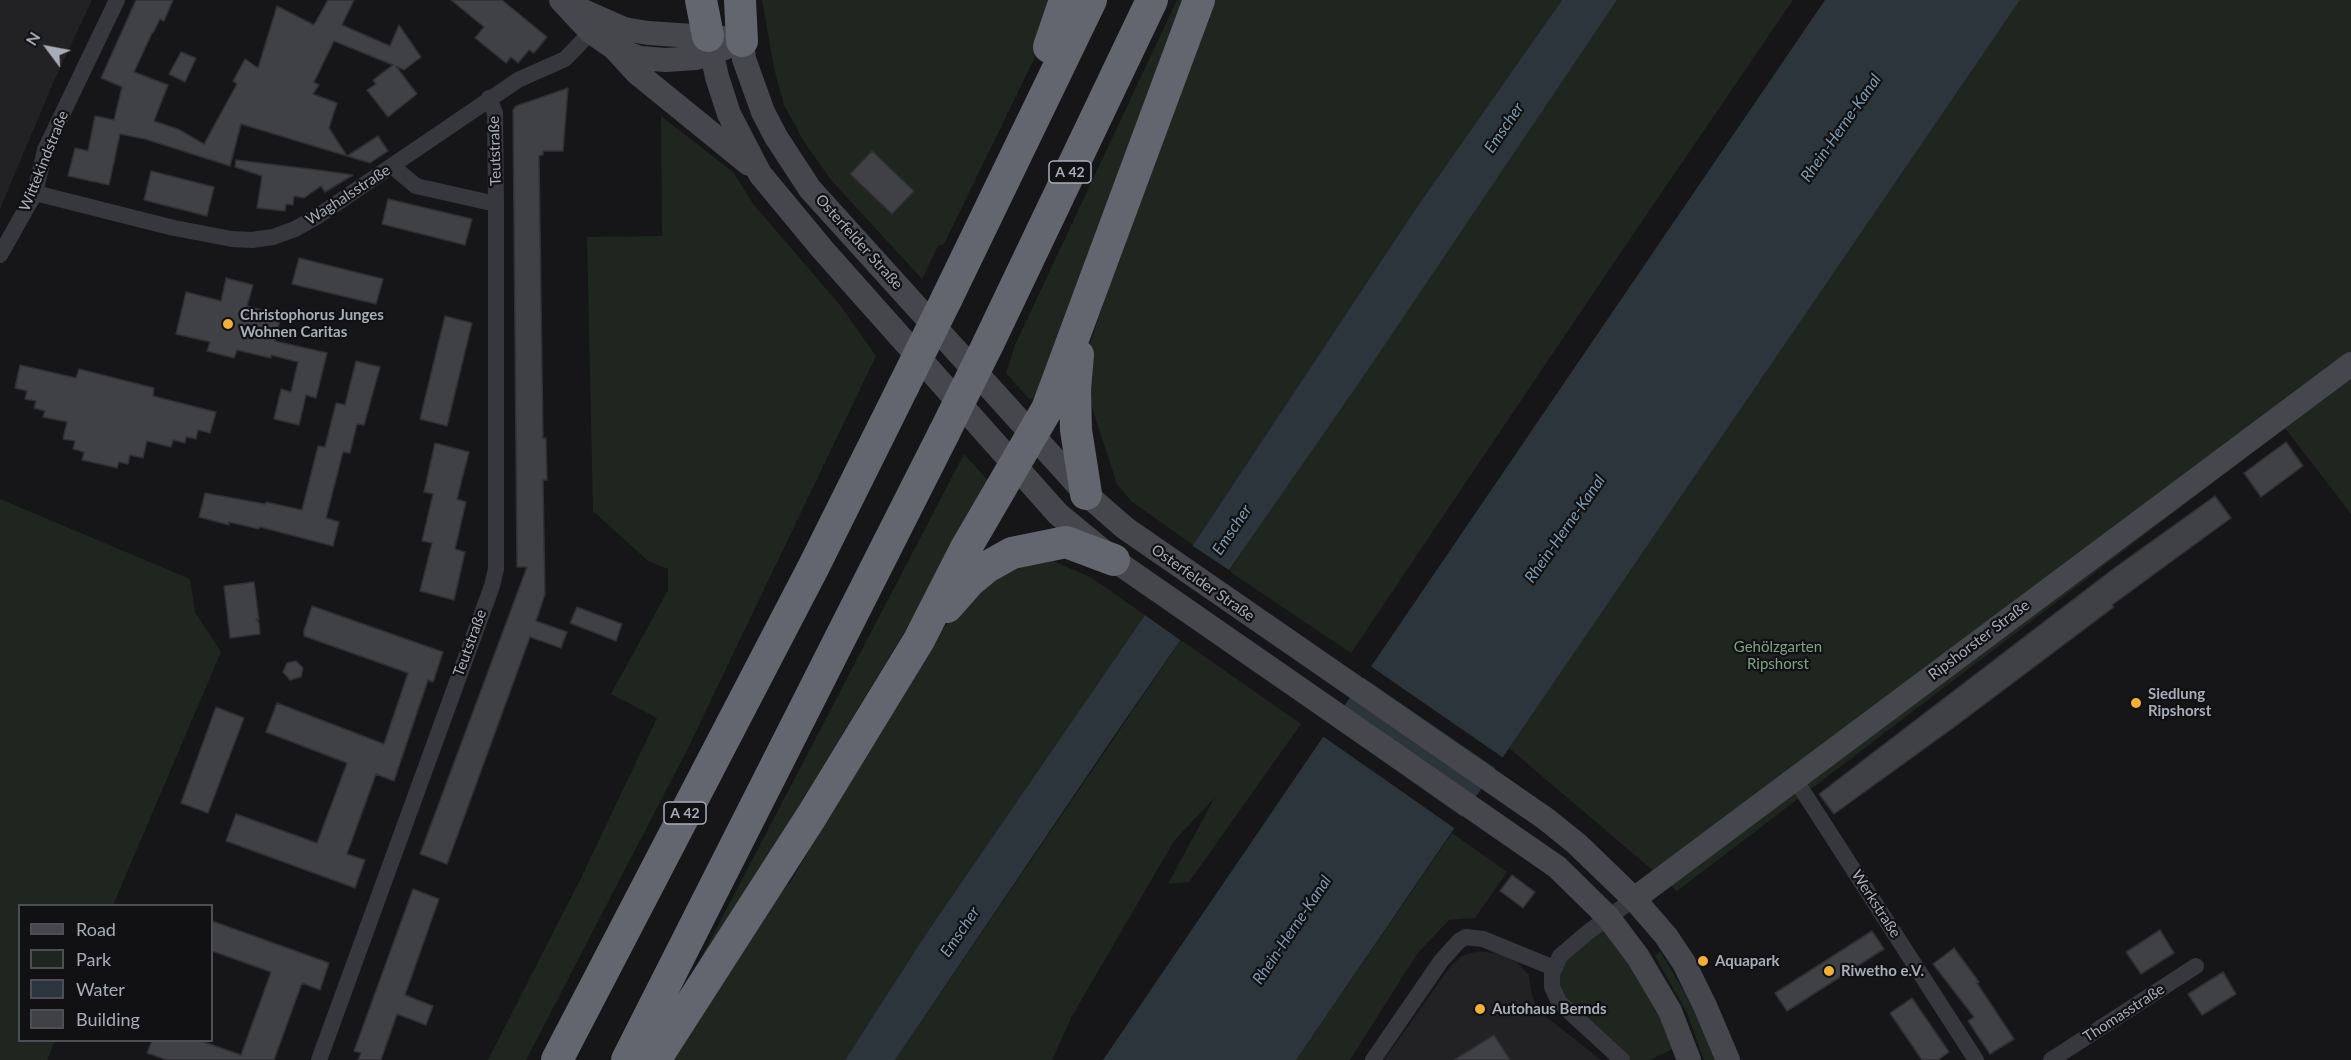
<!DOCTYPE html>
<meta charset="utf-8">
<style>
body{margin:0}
#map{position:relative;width:2351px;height:1060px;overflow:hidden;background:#161618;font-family:Lato,sans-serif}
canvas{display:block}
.legend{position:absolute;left:18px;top:904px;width:195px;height:138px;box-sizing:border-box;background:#111113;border:2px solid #4d4f55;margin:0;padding:8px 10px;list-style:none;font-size:18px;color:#a8adb8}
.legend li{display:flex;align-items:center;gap:12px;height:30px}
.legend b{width:30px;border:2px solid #4d4f55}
.north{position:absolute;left:18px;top:18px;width:60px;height:60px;-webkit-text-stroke:4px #111113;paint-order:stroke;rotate:302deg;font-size:16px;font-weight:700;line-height:24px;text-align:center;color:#a8adb8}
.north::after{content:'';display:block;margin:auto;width:21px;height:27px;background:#a8adb8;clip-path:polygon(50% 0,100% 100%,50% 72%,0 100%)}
</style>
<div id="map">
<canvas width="2351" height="1060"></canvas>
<ul class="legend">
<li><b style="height:8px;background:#45474d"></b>Road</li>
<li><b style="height:16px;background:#1e261f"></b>Park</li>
<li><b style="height:16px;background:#2c353c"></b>Water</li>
<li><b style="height:16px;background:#404145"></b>Building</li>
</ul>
<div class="north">N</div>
</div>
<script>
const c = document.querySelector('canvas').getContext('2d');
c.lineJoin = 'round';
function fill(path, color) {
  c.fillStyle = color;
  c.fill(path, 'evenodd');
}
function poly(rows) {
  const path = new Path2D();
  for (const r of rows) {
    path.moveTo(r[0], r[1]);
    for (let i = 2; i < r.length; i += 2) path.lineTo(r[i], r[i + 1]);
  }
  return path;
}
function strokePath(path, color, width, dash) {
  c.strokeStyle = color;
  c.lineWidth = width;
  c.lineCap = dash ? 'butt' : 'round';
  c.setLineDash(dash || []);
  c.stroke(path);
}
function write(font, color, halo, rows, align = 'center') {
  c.font = font + ' Lato,sans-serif';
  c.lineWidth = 4.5;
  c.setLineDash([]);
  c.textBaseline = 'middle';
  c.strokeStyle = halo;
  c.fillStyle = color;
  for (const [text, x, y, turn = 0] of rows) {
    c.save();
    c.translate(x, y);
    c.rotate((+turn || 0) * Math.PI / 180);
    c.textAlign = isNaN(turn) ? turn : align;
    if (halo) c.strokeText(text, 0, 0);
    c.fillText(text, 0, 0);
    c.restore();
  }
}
const built = poly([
 [0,0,92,0,53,83,0,209],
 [1480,951,1498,954,1516,961,1529,975,1531,992,1535,1003,1544,1015,1601,1060,1384,1060,1450,967,1463,955]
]);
const green = poly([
 [762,0,1055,0,1036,55,944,244,938,246,922,279,831,180,803,140,784,105,774,68],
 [1177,0,1187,0,1040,402,1034,397,1030,400,1006,373,1015,345],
 [1215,0,1562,0,1417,207,1193,545,1131,501,1117,484,1082,377,1090,344,1108,289],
 [1617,0,1793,0,1619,255,1351,653,1229,571],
 [2020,0,2351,0,2351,514,2285,428,1677,891,1509,748],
 [661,116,733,172,754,205,840,305,876,356,687,750,526,1060,488,1060,581,878,657,718,611,694,668,590,668,569,648,561,593,511,587,237,662,236],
 [964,454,993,486,704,962,700,960],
 [0,499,190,579,195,612,221,652,113,905,20,906,20,1040,55,1041,47,1060,0,1060],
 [1042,556,1092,578,1145,615,926,934,845,1060,669,1060,746,933,791,881,928,649,967,597,1005,566],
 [1181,640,1301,724,1189,882,1168,884,1215,797,1174,841,1072,1016,1052,1060,895,1060],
 [1452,833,1507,872,1475,918,1449,920,1417,954,1350,1060,1296,1060],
 [1607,920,1681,1045,1650,1060,1627,1060,1559,1001,1554,967],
 [1660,951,1685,993,1717,1060,1704,1060,1687,1013,1655,956]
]);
const water = poly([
 [1562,0,1617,0,1367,371,1112,739,895,1060,845,1060,926,934,1193,545,1417,207],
 [1825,0,2020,0,1296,1060,1103,1060]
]);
const pier = poly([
 [1190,544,1232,572,1183,642,1142,613],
 [1369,665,1505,759,1498,770,1361,676],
 [1329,723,1465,819,1457,830,1321,735]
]);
const building = poly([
 [136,0,173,0,164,21,160,19,153,33,152,33,134,72,168,85,154,121,178,129,204,144,237,84,233,81,245,59,258,68,277,6,314,25,328,0,354,0,342,25,390,46,399,25,421,57,404,70,396,66,417,94,388,117,367,90,376,84,373,80,393,65,334,41,314,82,319,85,313,94,337,103,329,128,347,156,378,136,388,151,370,163,241,124,230,166,145,139,120,134,109,185,68,176,75,148,88,151,95,116,114,120,122,87,101,78,136,0],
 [451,0,502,0,547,37,534,53,529,50,518,63,511,57,506,63,475,38,484,27,451,0],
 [181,52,196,58,185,82,169,74,181,52],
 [568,88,563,151,543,151,543,155,539,156,543,438,546,438,547,480,543,480,545,594,536,621,567,632,561,648,530,637,447,864,420,854,527,567,517,567,513,110,516,106,568,88],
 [872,151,914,191,892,214,850,174,872,151],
 [236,160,318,170,353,175,325,192,321,186,304,198,294,196,293,205,286,204,285,211,257,208,262,176,235,167,236,160],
 [151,171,214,187,207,216,144,200,151,171],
 [388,199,472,219,465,245,382,224,388,199],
 [299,258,383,279,376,304,292,284,299,258],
 [226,278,253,285,247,306,281,315,275,341,327,353,316,398,306,395,299,425,274,419,281,389,291,392,298,362,271,355,271,358,237,350,234,358,207,351,210,342,176,334,186,292,221,301,226,278],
 [445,316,472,323,447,426,420,419,445,316],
 [356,361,380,367,364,425,357,424,350,453,343,452,326,518,339,522,333,546,260,527,259,529,229,522,229,525,199,517,205,493,265,504,266,502,302,510,318,446,325,447,336,403,345,405,356,361],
 [20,365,76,378,79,369,154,388,153,396,216,412,210,433,198,430,196,439,186,437,185,443,173,440,171,447,147,441,143,458,130,455,128,464,119,462,117,468,82,460,84,452,73,449,75,441,63,439,67,422,43,417,45,411,34,408,36,401,25,399,27,391,15,388,20,365],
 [2286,442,2303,466,2261,497,2244,473,2286,442],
 [435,443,469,452,457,499,466,502,455,549,465,552,454,600,420,591,432,543,422,541,433,494,424,492,435,443],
 [2215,496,2231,518,2112,605,2114,607,1953,728,1834,814,1819,794,2113,569,2215,496],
 [254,582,259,620,256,619,259,623,260,634,230,638,224,586,254,582],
 [312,606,443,652,433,682,428,680,394,781,376,774,347,854,365,860,355,888,226,841,236,814,317,843,347,763,266,732,277,703,384,744,408,673,304,636,304,630,312,606],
 [577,607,622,624,616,641,570,623,577,607],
 [296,661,303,668,301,677,290,680,283,672,287,663,296,661],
 [216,707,244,718,208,813,181,803,216,707],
 [1512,875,1535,892,1523,908,1500,891,1512,875],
 [413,889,439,899,405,995,433,1006,426,1025,397,1014,381,1060,358,1060,361,1053,354,1051,413,889],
 [212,921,329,963,320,990,302,983,274,1060,167,1060,147,1053,152,1041,201,1041,241,1055,271,972,212,951,212,921],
 [2160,930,2174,953,2141,974,2126,952,2160,930],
 [1872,931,1884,949,1787,1011,1775,993,1872,931],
 [1954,948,1979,982,1977,983,2014,1039,1990,1054,1968,1021,1974,1017,1933,964,1954,948],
 [2223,972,2236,994,2202,1015,2188,994,2223,972],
 [1912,998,1949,1052,1938,1060,1922,1060,1890,1013,1912,998],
 [1494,1035,1510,1060,1454,1060,1494,1035]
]);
const street = poly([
 [489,98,495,113,496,204],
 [35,193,174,228,232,239,252,240,273,237,295,229,318,216,518,80,565,59,591,32],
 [0,255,35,193,45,150,117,0],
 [1795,779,1976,1060],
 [319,1060,492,586,496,569,496,204,416,186,392,166],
 [1373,1060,1441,961,1459,941,1466,937,1483,939,1554,968],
 [1622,1060,1559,1002,1552,987,1552,974,1560,956,1588,932,1634,899],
 [2051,1060,2196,966]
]);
const secondary = poly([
 [561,0,591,32,614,48,637,73,749,164],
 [572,6,624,29,648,33,724,38],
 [708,36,717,77,729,114,760,174,823,250,1058,514,1114,560,1557,867,1608,917,1638,957,1670,1011,1689,1060],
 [742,41,744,59,763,112,776,137,810,189,1086,494,1125,528,1546,819,1577,844,1634,899,1666,936,1684,963,1705,1006,1728,1060],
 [616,49,640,58,666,60,696,58,725,48],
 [1634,899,2351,364]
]);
const highway = poly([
 [701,0,708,36],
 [740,0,742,41],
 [1049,47,1065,0],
 [947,298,1091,0],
 [988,344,1152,0],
 [1078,355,1075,389,1076,430,1086,494],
 [947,607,970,581,987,567,1012,553,1066,542,1114,560],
 [557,1060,814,566,903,387],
 [627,1060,944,433],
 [655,1060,811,817,919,640,966,548,1047,409,1199,0]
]);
const highwayBridge = poly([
 [903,387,947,298],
 [944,433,988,344]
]);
const markers = [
 [228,324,6,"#f2b134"],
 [2136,703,6,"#f2b134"],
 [1703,961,6,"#f2b134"],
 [1829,971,6,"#f2b134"],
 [1480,1009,6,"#f2b134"]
];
const shields = [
 [1070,172,42],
 [685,813,42]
];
const shieldNames = [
 ["A 42",1070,172],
 ["A 42",685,813]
];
const streetNames = [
 ["Teutstraße",495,151,-92],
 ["Wittekindstraße",44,161,-68],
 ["Waghalsstraße",348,195,-33],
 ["Osterfelder Straße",859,242,48],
 ["Osterfelder Straße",1203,583,35],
 ["Ripshorster Straße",1979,640,-37],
 ["Teutstraße",470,643,-70],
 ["Werkstraße",1876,904,57],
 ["Thomasstraße",2124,1013,-33]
];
const poiNames = [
 ["Christophorus Junges",240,315],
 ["Wohnen Caritas",240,332],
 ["Siedlung",2148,694],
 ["Ripshorst",2148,711],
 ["Aquapark",1715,961],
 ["Riwetho e.V.",1841,971],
 ["Autohaus Bernds",1492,1009]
];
const parkNames = [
 ["Gehölzgarten",1778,647],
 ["Ripshorst",1778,664]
];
const waterNames = [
 ["Emscher",1504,128,-56],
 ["Rhein-Herne-Kanal",1841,128,-55],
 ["Rhein-Herne-Kanal",1565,529,-55],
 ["Emscher",1232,530,-56],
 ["Rhein-Herne-Kanal",1292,930,-56],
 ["Emscher",960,932,-56]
];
fill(built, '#222225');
fill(green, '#1e261f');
fill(water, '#2c353c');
fill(pier, '#161618');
fill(building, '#404145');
strokePath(building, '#303034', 1.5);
strokePath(street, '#37383d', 16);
strokePath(secondary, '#45474d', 24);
strokePath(highway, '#63666e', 32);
strokePath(highwayBridge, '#63666e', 32);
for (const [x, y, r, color] of markers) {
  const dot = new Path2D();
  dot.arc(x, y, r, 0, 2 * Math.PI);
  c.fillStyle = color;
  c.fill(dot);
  strokePath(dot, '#111113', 2);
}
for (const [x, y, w] of shields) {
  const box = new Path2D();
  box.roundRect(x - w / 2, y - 11, w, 22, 4.5);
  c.fillStyle = '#111113';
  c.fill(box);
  strokePath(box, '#a8adb8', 1.5);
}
write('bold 14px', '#a8adb8', null, shieldNames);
write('15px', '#a8adb8', '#111113', streetNames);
write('bold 15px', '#a8adb8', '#111113', poiNames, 'left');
write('15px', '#7fa381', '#111113', parkNames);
write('italic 16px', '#7f9bb3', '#111113', waterNames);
</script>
